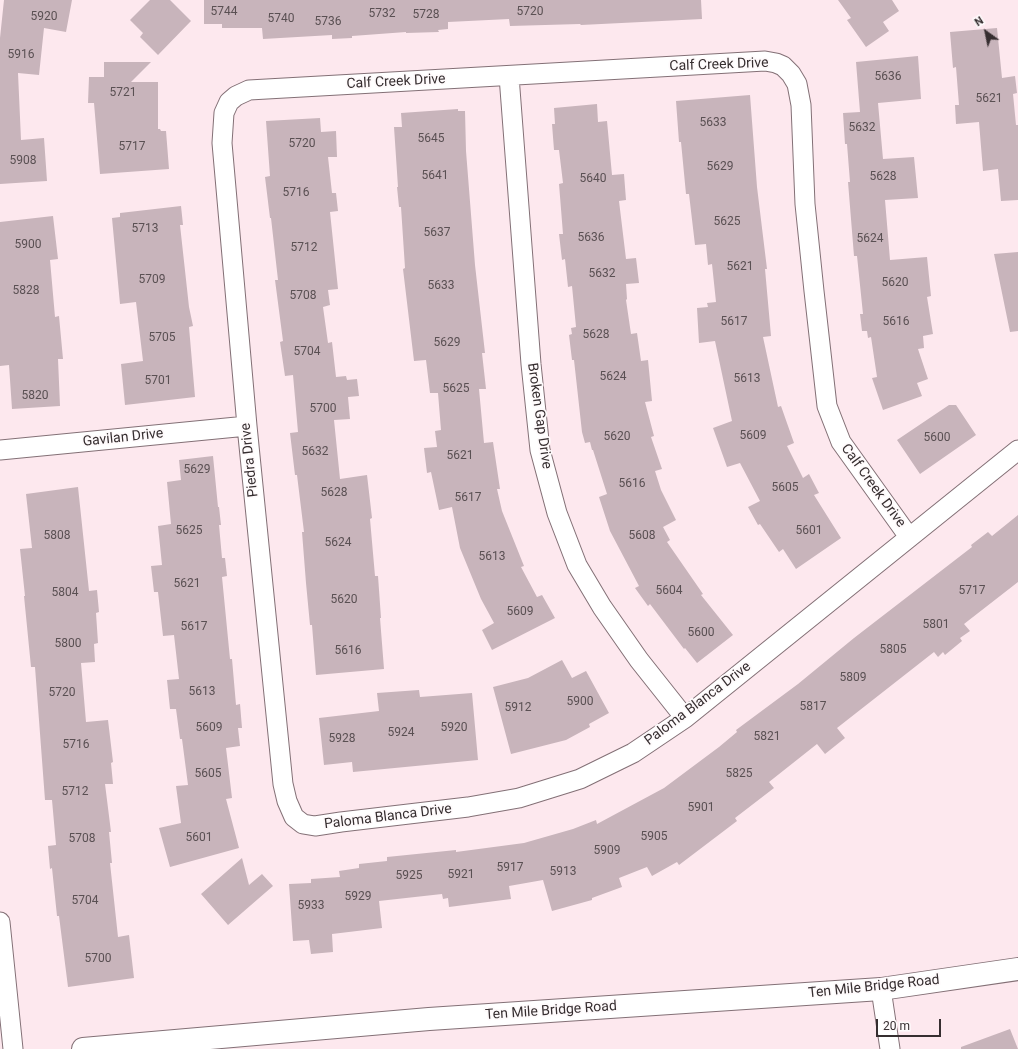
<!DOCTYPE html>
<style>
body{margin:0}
#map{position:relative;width:1018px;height:1049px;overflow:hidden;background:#fde8ee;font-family:Roboto,sans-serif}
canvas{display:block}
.north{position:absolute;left:966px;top:12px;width:40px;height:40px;-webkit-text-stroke:3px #fefafb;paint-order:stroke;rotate:327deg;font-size:11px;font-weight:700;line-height:16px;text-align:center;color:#362e30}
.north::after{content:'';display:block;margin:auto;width:14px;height:18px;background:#362e30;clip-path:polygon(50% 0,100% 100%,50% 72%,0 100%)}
.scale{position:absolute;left:876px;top:1019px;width:65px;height:18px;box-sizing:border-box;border:2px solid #362e30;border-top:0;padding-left:5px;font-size:12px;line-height:14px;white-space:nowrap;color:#362e30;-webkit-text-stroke:3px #fefafb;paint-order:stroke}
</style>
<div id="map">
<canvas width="1018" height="1049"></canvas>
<div class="north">N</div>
<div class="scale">20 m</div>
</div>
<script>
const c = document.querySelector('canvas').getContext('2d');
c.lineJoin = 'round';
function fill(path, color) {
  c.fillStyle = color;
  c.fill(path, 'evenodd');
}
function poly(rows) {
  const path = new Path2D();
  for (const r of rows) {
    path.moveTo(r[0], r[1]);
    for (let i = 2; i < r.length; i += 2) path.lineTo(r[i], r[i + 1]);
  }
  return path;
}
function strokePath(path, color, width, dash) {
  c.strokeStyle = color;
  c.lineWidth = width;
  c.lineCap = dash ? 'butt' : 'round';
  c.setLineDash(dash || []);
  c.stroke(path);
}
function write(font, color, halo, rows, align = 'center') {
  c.font = font + ' Roboto,sans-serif';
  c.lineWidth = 3.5;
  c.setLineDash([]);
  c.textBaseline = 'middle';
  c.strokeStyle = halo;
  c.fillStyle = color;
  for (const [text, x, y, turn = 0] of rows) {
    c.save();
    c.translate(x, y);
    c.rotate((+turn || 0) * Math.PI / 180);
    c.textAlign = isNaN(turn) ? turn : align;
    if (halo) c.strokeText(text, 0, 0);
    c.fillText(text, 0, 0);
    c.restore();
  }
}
const building = poly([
 [4,0,72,0,66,32,44,28,39,75,18,73,21,140,44,138,47,181,0,184,0,38],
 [150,0,170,0,191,21,158,55,140,37,143,33,130,20],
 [204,0,701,0,702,19,581,25,580,24,510,26,509,19,448,22,448,29,438,30,439,32,406,33,406,32,352,36,352,38,332,39,332,35,263,39,262,28,222,28,222,24,204,24],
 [838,0,892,0,899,11,883,22,889,31,866,47,847,20,851,18],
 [997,28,1002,78,1015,76,1017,93,1013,94,1016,125,1018,125,1018,200,1001,201,998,169,983,171,979,122,956,124,955,105,959,105,956,67,953,68,950,32],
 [918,56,921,99,878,103,883,159,914,157,918,198,885,200,890,260,927,257,931,296,927,297,933,334,923,336,924,348,918,349,928,379,917,383,922,396,883,410,872,378,877,377,871,337,868,338,867,331,862,331,860,314,863,314,857,256,854,256,848,182,850,182,847,144,845,144,843,113,860,112,856,62],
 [104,62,151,62,131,82,158,82,158,129,160,129,161,131,166,131,169,169,100,174,94,103,88,103,89,77,104,77],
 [750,95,757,187,767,269,765,269,771,336,763,337,778,407,781,406,794,443,787,446,803,478,809,474,819,493,814,495,841,538,796,569,783,549,779,552,760,524,758,525,748,507,760,501,740,463,727,467,713,428,732,421,715,341,699,343,697,308,708,307,707,303,716,302,712,264,708,265,706,244,695,245,689,194,686,194,681,142,679,142,676,101],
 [597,104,598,122,607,121,612,175,624,174,626,200,619,201,626,259,636,258,639,283,626,284,627,299,626,300,631,334,637,333,641,361,648,360,652,401,645,402,654,436,651,437,662,469,655,471,661,490,676,520,663,527,670,540,667,542,703,594,701,595,733,635,697,663,685,648,684,649,650,604,648,606,635,588,639,586,610,531,599,497,607,494,593,450,592,450,590,442,585,443,582,432,574,360,572,360,569,335,572,334,571,328,576,327,572,286,568,287,565,259,562,260,559,234,563,234,559,184,563,183,559,150,554,150,552,124,555,124,554,108],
 [458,109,458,111,465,111,466,151,475,265,485,353,482,353,486,389,479,389,484,443,493,442,500,489,497,489,502,511,524,566,521,567,537,597,542,595,555,618,492,650,482,630,494,623,481,599,460,548,452,507,439,510,431,472,427,473,424,448,437,447,435,431,441,430,438,393,430,393,426,360,414,361,403,269,405,268,401,207,399,207,397,187,398,187,394,127,402,127,401,113],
 [320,118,321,132,336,131,337,157,328,157,332,193,336,193,338,211,330,212,338,289,328,290,330,305,323,307,328,343,332,342,336,377,346,376,347,380,357,379,359,396,348,397,350,419,334,420,340,479,367,475,372,518,370,519,375,576,378,576,381,618,380,618,384,669,316,675,312,625,310,625,306,583,302,532,304,532,297,475,295,475,290,433,298,432,293,375,285,376,280,342,283,341,275,280,278,280,271,218,270,218,265,177,270,176,266,121],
 [181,206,183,225,180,225,189,307,193,326,189,327,195,397,125,405,121,364,143,361,136,302,120,304,112,218,120,217,120,213],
 [53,216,58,259,50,260,55,317,59,316,63,359,58,359,60,406,12,409,9,365,0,366,0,222],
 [1018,252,1018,331,1010,332,994,254],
 [949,405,956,405,976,435,920,474,897,440],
 [213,456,218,507,219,507,221,525,219,525,222,558,225,558,227,576,222,577,230,659,232,659,236,705,240,704,242,728,238,728,240,746,226,748,232,798,226,799,239,848,170,867,159,828,181,823,176,786,188,785,182,739,180,739,176,709,170,709,167,680,179,679,174,635,163,636,158,592,154,592,151,566,162,565,158,526,171,524,167,482,181,480,179,460],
 [78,487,89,591,97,590,99,612,96,613,98,643,94,644,95,662,81,663,86,722,108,720,113,762,111,763,113,784,105,784,111,832,109,832,112,863,110,863,118,937,129,935,134,978,68,987,59,916,57,916,52,868,50,869,48,846,56,845,52,800,45,800,35,667,31,667,24,596,25,596,20,549,32,548,26,494],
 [1018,515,1018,582,964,624,970,631,960,638,962,641,945,655,943,652,938,657,934,652,837,728,845,738,825,754,817,744,769,782,774,788,735,818,737,821,679,865,677,862,652,876,647,867,619,878,622,887,592,898,592,900,552,911,543,880,509,886,511,899,449,907,448,898,443,899,442,894,379,901,382,928,332,934,333,952,311,954,309,940,293,941,289,884,311,883,311,879,340,877,339,871,359,868,359,864,387,861,387,857,456,850,456,852,524,843,573,829,596,820,597,824,664,788,719,747,737,732,736,730,798,684,854,638,972,547,971,545,988,532,992,536],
 [562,660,572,678,586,671,609,713,589,724,590,727,566,740,511,754,493,687,528,678],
 [419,690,420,697,472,693,478,760,353,772,352,762,324,765,319,718,379,711,377,693],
 [242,858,249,885,262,874,273,886,228,925,201,894],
 [1010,1029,1018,1049,961,1049,961,1047]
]);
const street = poly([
 [509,76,531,364,540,450,557,513,577,565,602,607,639,660,685,718],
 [0,450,247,426],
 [909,537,841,442,827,406,814,291,805,204,801,105,797,84,791,74,783,66,776,63,765,61,249,90,236,96,229,102,224,113,222,143,247,426,283,784,287,801,294,817,303,824,315,826,341,822,468,807,519,798,580,779,633,753,685,718,1018,450],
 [0,922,13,1049],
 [881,989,890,1049]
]);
const secondary = poly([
 [83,1049,429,1019,881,989,1018,969]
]);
const numberNames = [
 ["5744",224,12],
 ["5720",530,12],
 ["5732",382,14],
 ["5728",426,15],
 ["5920",44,17],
 ["5740",281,19],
 ["5736",328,22],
 ["5916",21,55],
 ["5636",888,77],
 ["5721",123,93],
 ["5621",989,99],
 ["5633",713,123],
 ["5632",862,128],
 ["5645",431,139],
 ["5720",302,144],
 ["5717",132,147],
 ["5908",23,161],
 ["5629",720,167],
 ["5641",435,176],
 ["5628",883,177],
 ["5640",593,179],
 ["5716",296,193],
 ["5625",727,222],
 ["5713",145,229],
 ["5637",437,233],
 ["5636",591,238],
 ["5624",870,239],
 ["5900",28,245],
 ["5712",304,248],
 ["5621",740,267],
 ["5632",602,274],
 ["5709",152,280],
 ["5620",895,283],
 ["5633",441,286],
 ["5828",26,291],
 ["5708",303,296],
 ["5617",734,322],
 ["5616",896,322],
 ["5628",596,335],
 ["5705",162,338],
 ["5629",447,343],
 ["5704",307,352],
 ["5624",613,377],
 ["5613",747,379],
 ["5701",158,381],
 ["5625",456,389],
 ["5820",35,396],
 ["5700",323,409],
 ["5609",753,436],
 ["5620",617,437],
 ["5600",937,438],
 ["5632",315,452],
 ["5621",460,456],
 ["5629",197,470],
 ["5616",632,484],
 ["5605",785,488],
 ["5628",334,493],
 ["5617",468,498],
 ["5625",189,531],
 ["5601",809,531],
 ["5808",57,536],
 ["5608",642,536],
 ["5624",338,543],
 ["5613",492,557],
 ["5621",187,584],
 ["5604",669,591],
 ["5717",972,591],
 ["5804",65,593],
 ["5620",344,600],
 ["5609",520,612],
 ["5801",936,625],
 ["5617",194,627],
 ["5600",701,633],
 ["5800",68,644],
 ["5805",893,650],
 ["5616",348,651],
 ["5809",853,678],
 ["5613",202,692],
 ["5720",62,693],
 ["5900",580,702],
 ["5817",813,707],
 ["5912",518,708],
 ["5609",209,728],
 ["5920",454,728],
 ["5924",401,733],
 ["5821",767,737],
 ["5928",342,739],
 ["5716",76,745],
 ["5605",208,774],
 ["5825",739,774],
 ["5712",75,792],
 ["5901",701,808],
 ["5905",654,837],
 ["5601",199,838],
 ["5708",82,839],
 ["5909",607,851],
 ["5917",510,868],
 ["5913",563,872],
 ["5921",461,875],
 ["5925",409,876],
 ["5929",358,897],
 ["5704",85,901],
 ["5933",311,906],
 ["5700",98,959]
];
const streetNames = [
 ["Calf Creek Drive",719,65,-2],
 ["Calf Creek Drive",396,82,-3],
 ["Broken Gap Drive",539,416,82],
 ["Gavilan Drive",123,438,-6],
 ["Piedra Drive",250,460,-96],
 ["Calf Creek Drive",873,486,54],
 ["Paloma Blanca Drive",698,704,-37],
 ["Paloma Blanca Drive",388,817,-7],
 ["Ten Mile Bridge Road",874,987,-6],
 ["Ten Mile Bridge Road",551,1011,-4]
];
fill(building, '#c8b4bb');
strokePath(street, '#837076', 21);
strokePath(secondary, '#837076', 24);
strokePath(street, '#fff', 19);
strokePath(secondary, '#fff', 22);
write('12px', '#5a5053', null, numberNames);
write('14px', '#362e30', '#fefafb', streetNames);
</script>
